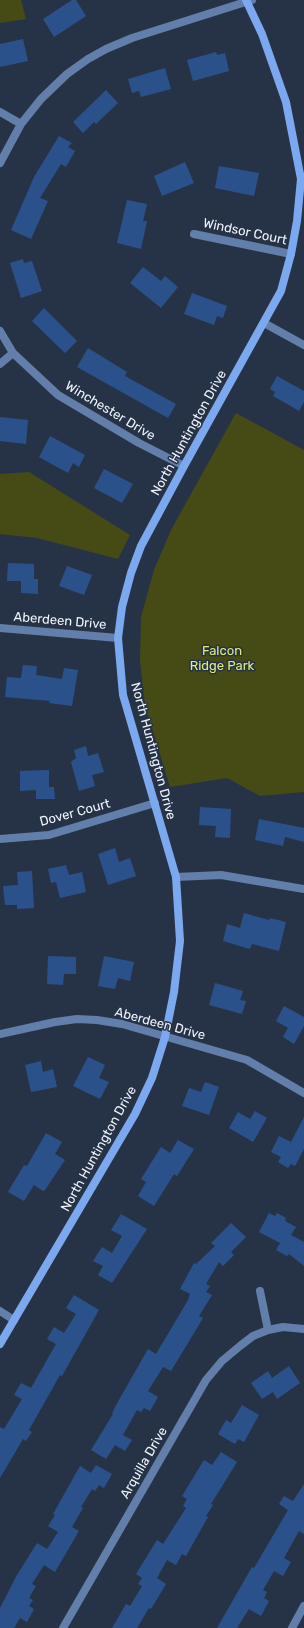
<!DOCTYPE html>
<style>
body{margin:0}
canvas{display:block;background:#263346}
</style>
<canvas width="304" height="1628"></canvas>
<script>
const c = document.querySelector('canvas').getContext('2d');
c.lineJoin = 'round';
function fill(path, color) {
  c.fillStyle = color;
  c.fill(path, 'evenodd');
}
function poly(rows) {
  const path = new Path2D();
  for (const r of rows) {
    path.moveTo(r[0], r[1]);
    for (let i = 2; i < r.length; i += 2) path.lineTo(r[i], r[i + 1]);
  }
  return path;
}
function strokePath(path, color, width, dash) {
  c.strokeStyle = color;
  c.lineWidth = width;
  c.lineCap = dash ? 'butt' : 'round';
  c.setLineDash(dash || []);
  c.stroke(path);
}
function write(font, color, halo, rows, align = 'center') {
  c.font = font + ' Rubik,sans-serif';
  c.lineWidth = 3;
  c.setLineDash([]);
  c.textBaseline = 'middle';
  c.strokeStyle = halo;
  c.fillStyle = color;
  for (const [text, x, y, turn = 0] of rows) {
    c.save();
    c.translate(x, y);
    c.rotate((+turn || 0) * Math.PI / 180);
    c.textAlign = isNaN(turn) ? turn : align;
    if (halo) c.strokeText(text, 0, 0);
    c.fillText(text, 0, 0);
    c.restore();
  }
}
const green = poly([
 [0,0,21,0,26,19,0,23],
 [236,413,304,450,304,792,260,796,227,778,170,787,145,705,140,660,141,617,154,570,171,530],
 [29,472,130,535,118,559,37,538,0,534,0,474]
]);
const building = poly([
 [72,0,76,0,86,16,54,37,43,19],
 [23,39,28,61,0,67,0,44],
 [216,52,217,55,225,53,229,71,193,81,187,60],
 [165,68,171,89,141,97,139,91,132,93,128,79],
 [106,90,118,103,96,124,94,122,83,133,73,122],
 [59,136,72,143,68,147,75,151,66,167,61,164,40,198,48,201,31,239,11,230,34,177],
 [185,162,194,183,162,196,154,176],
 [219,166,259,173,254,196,215,188],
 [127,200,147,204,143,221,147,221,141,249,117,243],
 [23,259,24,263,32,261,42,291,21,298,10,263],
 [143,267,161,281,165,276,178,287,161,308,130,283],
 [192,293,227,306,223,318,217,316,214,325,184,314],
 [44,308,77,341,65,353,32,321],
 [88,348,127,372,125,376,176,404,168,418,77,367],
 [277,376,304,391,304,402,299,411,273,396,275,392,270,389],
 [0,417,28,420,26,444,0,441],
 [50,436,85,455,79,467,73,463,68,473,39,457],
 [104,469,133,484,122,503,94,488],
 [8,563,34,564,34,579,38,579,38,594,21,593,21,581,7,581],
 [67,566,92,575,84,595,59,586],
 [23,665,37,666,36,675,62,679,64,668,78,670,72,706,49,703,50,701,5,697,7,677,21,678],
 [86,746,88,756,98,753,104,772,92,775,95,786,79,791,71,762,76,758,74,750],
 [49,770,49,787,54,787,55,799,36,799,36,790,20,791,20,771],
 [200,807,231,809,230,838,215,837,216,826,199,825],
 [259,819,304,828,304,842,285,837,283,846,255,840],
 [115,848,119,862,130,858,136,876,108,885,98,854],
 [66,865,69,875,82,872,86,892,60,898,56,882,51,883,48,869],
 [32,871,34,908,17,909,17,905,5,905,3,886,18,885,17,872],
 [244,913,269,920,270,918,286,922,279,951,252,944,250,949,223,941,227,924,240,928],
 [48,956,76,957,76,974,64,974,63,985,47,984],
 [104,956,134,962,130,981,118,978,115,989,98,986],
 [215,983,243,991,240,1000,246,1001,242,1014,209,1005],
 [284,1006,304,1017,304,1026,294,1044,283,1037,288,1028,276,1021],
 [88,1057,105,1065,99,1078,109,1082,100,1099,73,1086],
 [41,1061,43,1072,53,1069,57,1087,31,1092,25,1065],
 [205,1082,219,1087,209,1115,182,1106,189,1088,201,1092],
 [255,1111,267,1118,253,1142,229,1128,238,1112,250,1119],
 [304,1117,304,1149,295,1166,291,1164,288,1168,278,1162,281,1157,271,1152,279,1136,291,1142],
 [46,1133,62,1142,55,1154,65,1160,45,1190,43,1191,34,1185,24,1201,8,1192,24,1165,27,1166],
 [178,1140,194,1149,177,1176,174,1174,154,1206,138,1196,146,1182,141,1179,161,1147,170,1153],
 [269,1213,275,1216,277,1213,286,1218,285,1221,296,1227,291,1235,304,1242,304,1266,289,1254,287,1256,276,1250,280,1243,259,1232],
 [121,1214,147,1229,112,1283,98,1275,103,1266,93,1261,102,1247,112,1253,122,1236,111,1230],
 [231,1223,246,1237,231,1252,234,1255,223,1266,219,1262,206,1284,210,1286,206,1292,212,1295,199,1316,203,1318,171,1371,163,1367,148,1391,158,1397,150,1411,144,1408,141,1412,137,1410,123,1435,132,1440,125,1451,115,1445,106,1459,91,1450,113,1414,112,1414,115,1407,148,1349,156,1354,188,1300,190,1294,180,1289,194,1263,196,1264,215,1246,211,1243],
 [74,1295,99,1310,62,1376,60,1375,29,1430,32,1432,26,1441,23,1439,0,1478,0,1427,4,1429,22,1399,14,1395,21,1383,31,1388,56,1344,47,1339,54,1327,64,1333,76,1314,66,1308],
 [289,1366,300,1383,277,1399,273,1392,262,1399,251,1383,268,1371,272,1378],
 [242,1405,259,1415,244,1442,238,1439,235,1444,218,1434,226,1420,231,1423],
 [221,1452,237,1462,211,1504,213,1505,206,1516,208,1517,186,1556,182,1554,176,1565,167,1560,157,1578,166,1584,151,1609,149,1608,137,1628,112,1628,126,1604,130,1606,142,1586,138,1584,142,1578,136,1574,157,1540,163,1544,186,1508,183,1506,187,1499,182,1496,204,1460,212,1465],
 [96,1465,112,1474,104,1488,99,1485,95,1491,92,1489,81,1507,83,1508,72,1527,79,1531,55,1572,44,1565,32,1584,36,1586,29,1598,33,1600,29,1606,34,1609,27,1622,20,1618,14,1628,0,1628,0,1608,17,1575,37,1543,47,1549,58,1532,48,1526,55,1515,53,1514,80,1466,91,1473],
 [304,1484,304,1534,299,1531,284,1558,291,1562,283,1576,274,1571,263,1590,267,1592,264,1598,269,1601,261,1616,249,1609,237,1628,217,1628,252,1567,254,1568,288,1510,279,1504,284,1496,293,1501]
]);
const street = poly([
 [0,112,21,124],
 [0,163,21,124,41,99,67,74,88,59,106,49,132,38,252,0],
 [194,234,291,254],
 [264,323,304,345],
 [0,331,13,353,58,395,139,443,184,466],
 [0,364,13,353],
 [0,628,118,638],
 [0,839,49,835,155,803],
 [176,877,221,875,304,889],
 [0,1034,55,1022,77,1019,97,1020,122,1024,247,1060,304,1093],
 [260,1291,268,1330],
 [0,1311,14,1320],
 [63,1628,206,1380,222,1361,240,1346,253,1336,268,1330,283,1327,304,1329],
 [292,1628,304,1606]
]);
const secondary = poly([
 [0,1344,135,1114,152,1078,165,1037,174,992,180,941,176,877,123,695,118,638,122,607,131,573,141,546,184,466,281,291,291,254,297,221,301,179,286,102,262,34,246,0]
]);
const streetNames = [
 ["Windsor Court",245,232,12],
 ["Winchester Drive",110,411,31],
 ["North Huntington Drive",189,433,-61],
 ["Aberdeen Drive",60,621,5],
 ["North Huntington Drive",153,751,75],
 ["Dover Court",75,813,-15],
 ["Aberdeen Drive",160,1024,15],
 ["North Huntington Drive",99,1149,-61],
 ["Arquilla Drive",144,1463,-60]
];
const parkNames = [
 ["Falcon",222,651],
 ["Ridge Park",222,666]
];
fill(green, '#464a15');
fill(building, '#2b518b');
strokePath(street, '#627eaa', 8);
strokePath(secondary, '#7ba8ee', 8);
write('13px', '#f0f5fd', '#263346', streetNames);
write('13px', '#e0eb7c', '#263346', parkNames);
</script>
